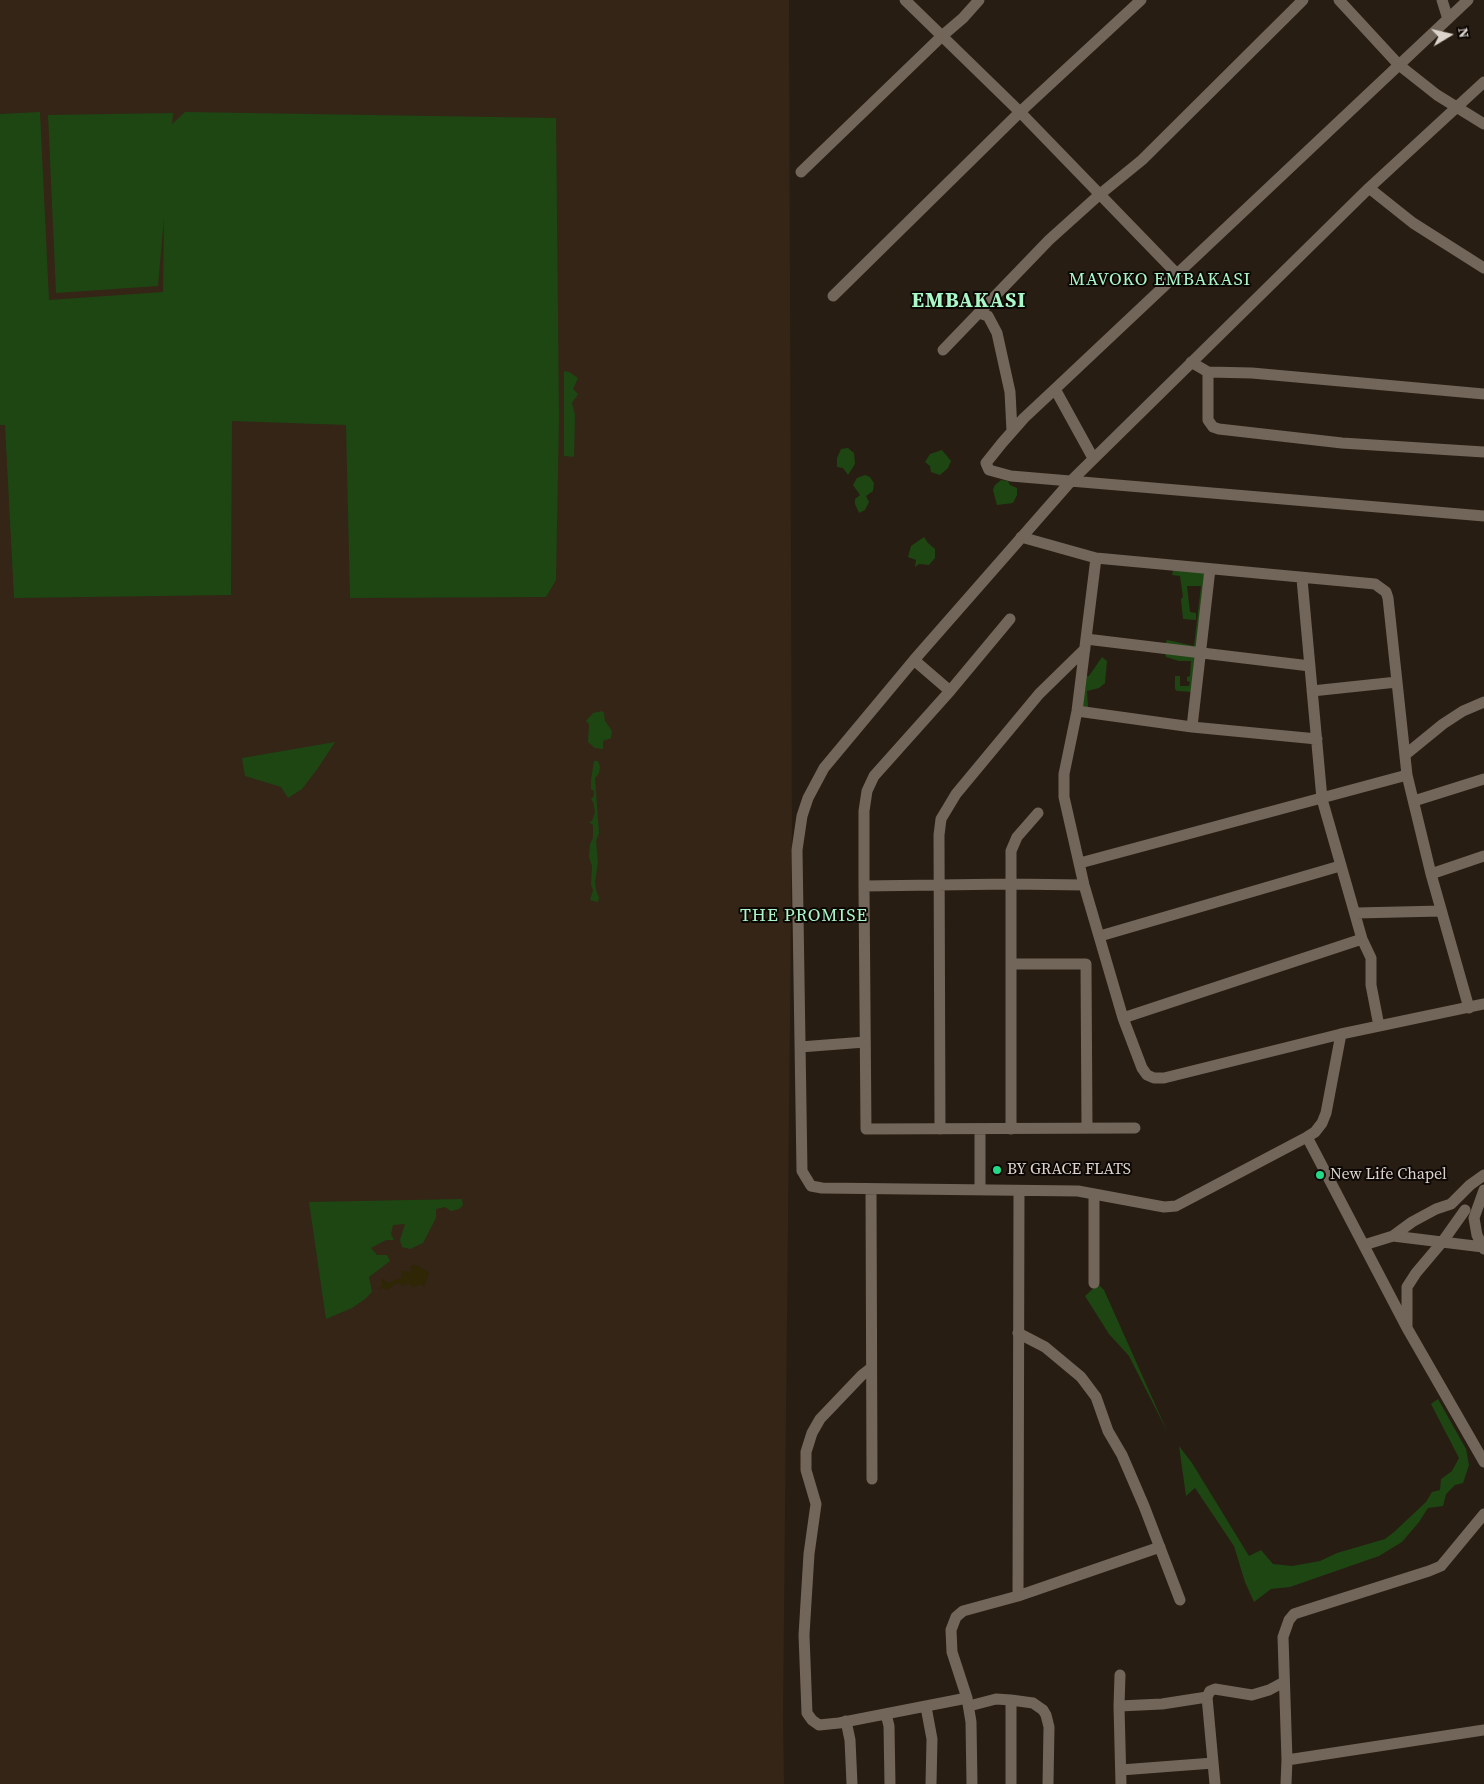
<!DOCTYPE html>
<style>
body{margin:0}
#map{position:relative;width:1484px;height:1784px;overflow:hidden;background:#281d12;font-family:"Source Serif 4",serif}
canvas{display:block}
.north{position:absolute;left:1424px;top:10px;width:50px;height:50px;-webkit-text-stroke:4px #0d0805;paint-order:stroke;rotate:81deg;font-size:14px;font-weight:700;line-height:20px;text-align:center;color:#dbd3cc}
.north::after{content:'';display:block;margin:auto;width:18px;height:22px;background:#dbd3cc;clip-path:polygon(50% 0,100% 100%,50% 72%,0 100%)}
</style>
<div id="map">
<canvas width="1484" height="1784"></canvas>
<div class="north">N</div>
</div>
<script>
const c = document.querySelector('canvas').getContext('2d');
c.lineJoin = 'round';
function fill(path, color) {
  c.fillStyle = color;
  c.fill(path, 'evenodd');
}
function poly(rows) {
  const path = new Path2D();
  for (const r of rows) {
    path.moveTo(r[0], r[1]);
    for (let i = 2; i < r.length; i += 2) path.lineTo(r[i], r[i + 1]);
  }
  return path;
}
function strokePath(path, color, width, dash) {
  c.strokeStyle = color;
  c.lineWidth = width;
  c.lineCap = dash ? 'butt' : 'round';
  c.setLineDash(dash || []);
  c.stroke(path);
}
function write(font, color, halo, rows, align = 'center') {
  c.font = font + ' "Source Serif 4",serif';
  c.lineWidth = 4;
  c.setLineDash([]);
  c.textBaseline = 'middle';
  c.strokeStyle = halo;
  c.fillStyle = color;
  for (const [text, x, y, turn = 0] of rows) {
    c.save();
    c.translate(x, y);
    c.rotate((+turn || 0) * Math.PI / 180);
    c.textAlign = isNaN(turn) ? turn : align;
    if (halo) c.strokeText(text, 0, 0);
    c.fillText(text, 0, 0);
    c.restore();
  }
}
const built = poly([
 [0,0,789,0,792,827,783,1714,784,1784,0,1784]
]);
const green = poly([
 [40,112,49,300,163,292,164,218,158,286,56,293,48,115,173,113,172,124,185,112,556,118,559,416,556,580,546,597,350,598,346,425,232,421,231,595,14,598,5,425,0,425,0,114],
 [564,371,569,372,578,378,573,389,578,394,572,403,575,415,574,457,564,456],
 [848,448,854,453,855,464,848,475,843,468,837,467,837,458,841,449],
 [942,450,951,461,948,468,940,475,931,472,930,466,925,462,930,454],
 [865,475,870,477,874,483,873,491,866,496,869,502,865,510,859,513,855,504,855,499,860,495,853,485,857,478],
 [1001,480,1008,481,1010,485,1017,488,1017,495,1013,503,997,505,993,490,995,485],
 [924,537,928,543,935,549,935,558,929,565,919,564,915,567,916,560,908,557,911,546],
 [1173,570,1205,573,1196,649,1164,646,1167,640,1194,646,1201,586,1187,586,1190,612,1196,613,1196,620,1183,619,1181,599,1183,597,1180,576,1172,575],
 [1165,653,1195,656,1193,692,1177,691,1175,689,1175,676,1180,676,1180,686,1189,686,1190,682,1187,681,1187,677,1190,676,1191,661,1179,661,1166,657],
 [1102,657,1107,661,1105,683,1099,688,1087,691,1088,707,1083,708,1081,695,1084,676,1089,676],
 [602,711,604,713,605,721,612,731,611,738,603,741,603,749,595,748,588,742,589,724,586,721,593,713],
 [335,742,318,768,302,789,288,798,281,787,245,776,242,758],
 [594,761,598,761,600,767,599,773,595,778,599,833,596,841,598,862,595,882,596,890,599,898,598,902,590,900,593,890,591,885,592,866,589,857,590,844,593,838,593,825,589,822,592,821,595,812,593,802,591,799,594,796,594,791,591,789,591,780],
 [462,1199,463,1205,459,1209,451,1211,445,1207,436,1209,436,1218,423,1243,410,1249,402,1247,400,1240,405,1224,393,1225,391,1234,394,1240,386,1240,371,1248,377,1255,387,1255,390,1261,369,1277,372,1292,365,1299,352,1308,326,1319,309,1202],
 [1098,1284,1104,1290,1167,1431,1129,1356,1109,1334,1085,1296],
 [1438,1399,1466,1449,1469,1465,1463,1483,1455,1485,1446,1494,1443,1506,1428,1508,1419,1522,1402,1542,1379,1556,1290,1587,1271,1589,1254,1602,1245,1582,1234,1546,1195,1488,1186,1496,1179,1446,1192,1463,1249,1556,1261,1550,1273,1564,1292,1566,1320,1561,1337,1553,1385,1539,1394,1532,1426,1502,1432,1492,1440,1490,1441,1479,1452,1471,1459,1458,1431,1404]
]);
const sand = poly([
 [412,1265,419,1266,429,1273,424,1287,420,1284,414,1287,408,1283,404,1286,397,1283,387,1290,384,1288,379,1289,382,1284,381,1278,388,1283,392,1282,394,1280,399,1279,402,1276,401,1271,407,1271,409,1274,411,1272,410,1267]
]);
const minor = poly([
 [905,0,1020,112,1177,274],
 [1339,0,1399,65,1437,95,1484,124],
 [1442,0,1448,19],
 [1484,82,1369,188,1071,481,914,660,824,768,808,798,802,816,797,850,802,1171,811,1186,822,1188,1078,1191,1164,1207,1176,1206,1307,1137,1315,1132,1322,1123,1326,1113,1341,1034,1484,1004],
 [801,172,942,36,963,18,979,0],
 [1369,188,1413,223,1484,268],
 [833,296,1020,112,1141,0],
 [979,313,988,316,997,333,1010,392,1012,431],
 [943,350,1049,240,1099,195,1142,160,1303,0],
 [1191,362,1208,372,1252,373,1484,394],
 [1208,372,1208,420,1213,427,1219,429,1342,443,1484,452],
 [1055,389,1024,418,1002,443,986,463,989,470,1011,476,1484,516],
 [1093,458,1055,389,1468,0],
 [1021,537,1096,558,1375,584,1386,592,1388,598,1407,775,1431,874,1469,1008],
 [1096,558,1077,711,1064,774,1064,797,1084,885,1123,1018,1142,1068,1147,1075,1154,1078,1164,1078,1341,1034],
 [1210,569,1192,727,1317,739],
 [1302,579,1322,799,1362,939,1371,958,1371,985,1379,1026],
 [1010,619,950,691,874,776,867,791,864,811,864,886,866,1129,1135,1128],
 [1086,639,1310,666],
 [914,660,950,691],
 [1312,691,1397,682],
 [1077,711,1192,727],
 [1405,755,1443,724,1463,711,1484,702],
 [1414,801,1484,779],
 [1080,863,1407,775],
 [1431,874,1484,856],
 [864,886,1011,884,1084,885],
 [1356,913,1441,911],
 [1100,936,1340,866],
 [1011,964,1086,964,1087,1128],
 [1123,1018,1362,939],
 [800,1047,865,1042],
 [940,1129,939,835,941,819,956,794,1039,694,1085,649],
 [980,1129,980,1189],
 [1011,1129,1011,851,1017,837,1038,813],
 [1307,1137,1407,1328,1484,1462],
 [871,1189,872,1479],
 [1484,1190,1474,1218,1477,1235,1484,1249],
 [1094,1194,1094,1283],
 [1393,1236,1412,1222,1436,1209,1451,1204,1470,1185,1484,1175],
 [1364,1245,1393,1236,1483,1247],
 [1407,1328,1407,1287,1416,1273,1443,1241,1465,1210],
 [1018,1333,1045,1347,1081,1377,1096,1397,1108,1431,1122,1455,1144,1506,1180,1600],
 [871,1368,862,1375,820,1419,812,1433,806,1452,806,1470,816,1504,809,1554,804,1635,807,1713,812,1720,819,1725,839,1723,967,1698],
 [1018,1596,1160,1547],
 [1207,1697,1215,1784],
 [969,1706,996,1699,1011,1700,1033,1703,1043,1710,1046,1715,1049,1727,1048,1784],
 [1119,1706,1120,1675],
 [926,1707,932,1739,931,1784],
 [886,1714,889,1726,890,1784],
 [846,1721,850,1740,852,1784],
 [1287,1760,1484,1730],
 [1121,1770,1213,1763],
 [972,1784,971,1722,967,1698,952,1652,951,1630,956,1617,963,1611,1018,1596,1019,1191],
 [1011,1784,1011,1700],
 [1121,1784,1119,1706,1162,1704,1207,1697,1210,1691,1215,1689,1252,1695,1269,1690,1284,1682],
 [1286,1784,1287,1760,1283,1637,1289,1620,1294,1614,1300,1612,1429,1571,1441,1566,1484,1514]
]);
const markers = [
 [997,1170,5,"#23d886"],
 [1320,1175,5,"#23d886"]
];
const poiNames = [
 ["BY GRACE FLATS",1007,1170],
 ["New Life Chapel",1330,1175]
];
const neighbourhoodNames = [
 ["MAVOKO EMBAKASI",1160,280],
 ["THE PROMISE",804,916]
];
const districtNames = [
 ["EMBAKASI",969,302]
];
fill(built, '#342516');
fill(green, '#1e4613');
fill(sand, '#2e2605');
strokePath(minor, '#726559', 11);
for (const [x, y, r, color] of markers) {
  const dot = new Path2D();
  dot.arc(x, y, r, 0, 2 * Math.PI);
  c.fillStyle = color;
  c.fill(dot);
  strokePath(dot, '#0d0805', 2);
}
write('16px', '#dbd3cc', '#0d0805', poiNames, 'left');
c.letterSpacing = '1px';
write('18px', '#aaf7c8', '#0d0805', neighbourhoodNames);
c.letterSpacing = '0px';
c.letterSpacing = '1px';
write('bold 21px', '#aaf7c8', '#0d0805', districtNames);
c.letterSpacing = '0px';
</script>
